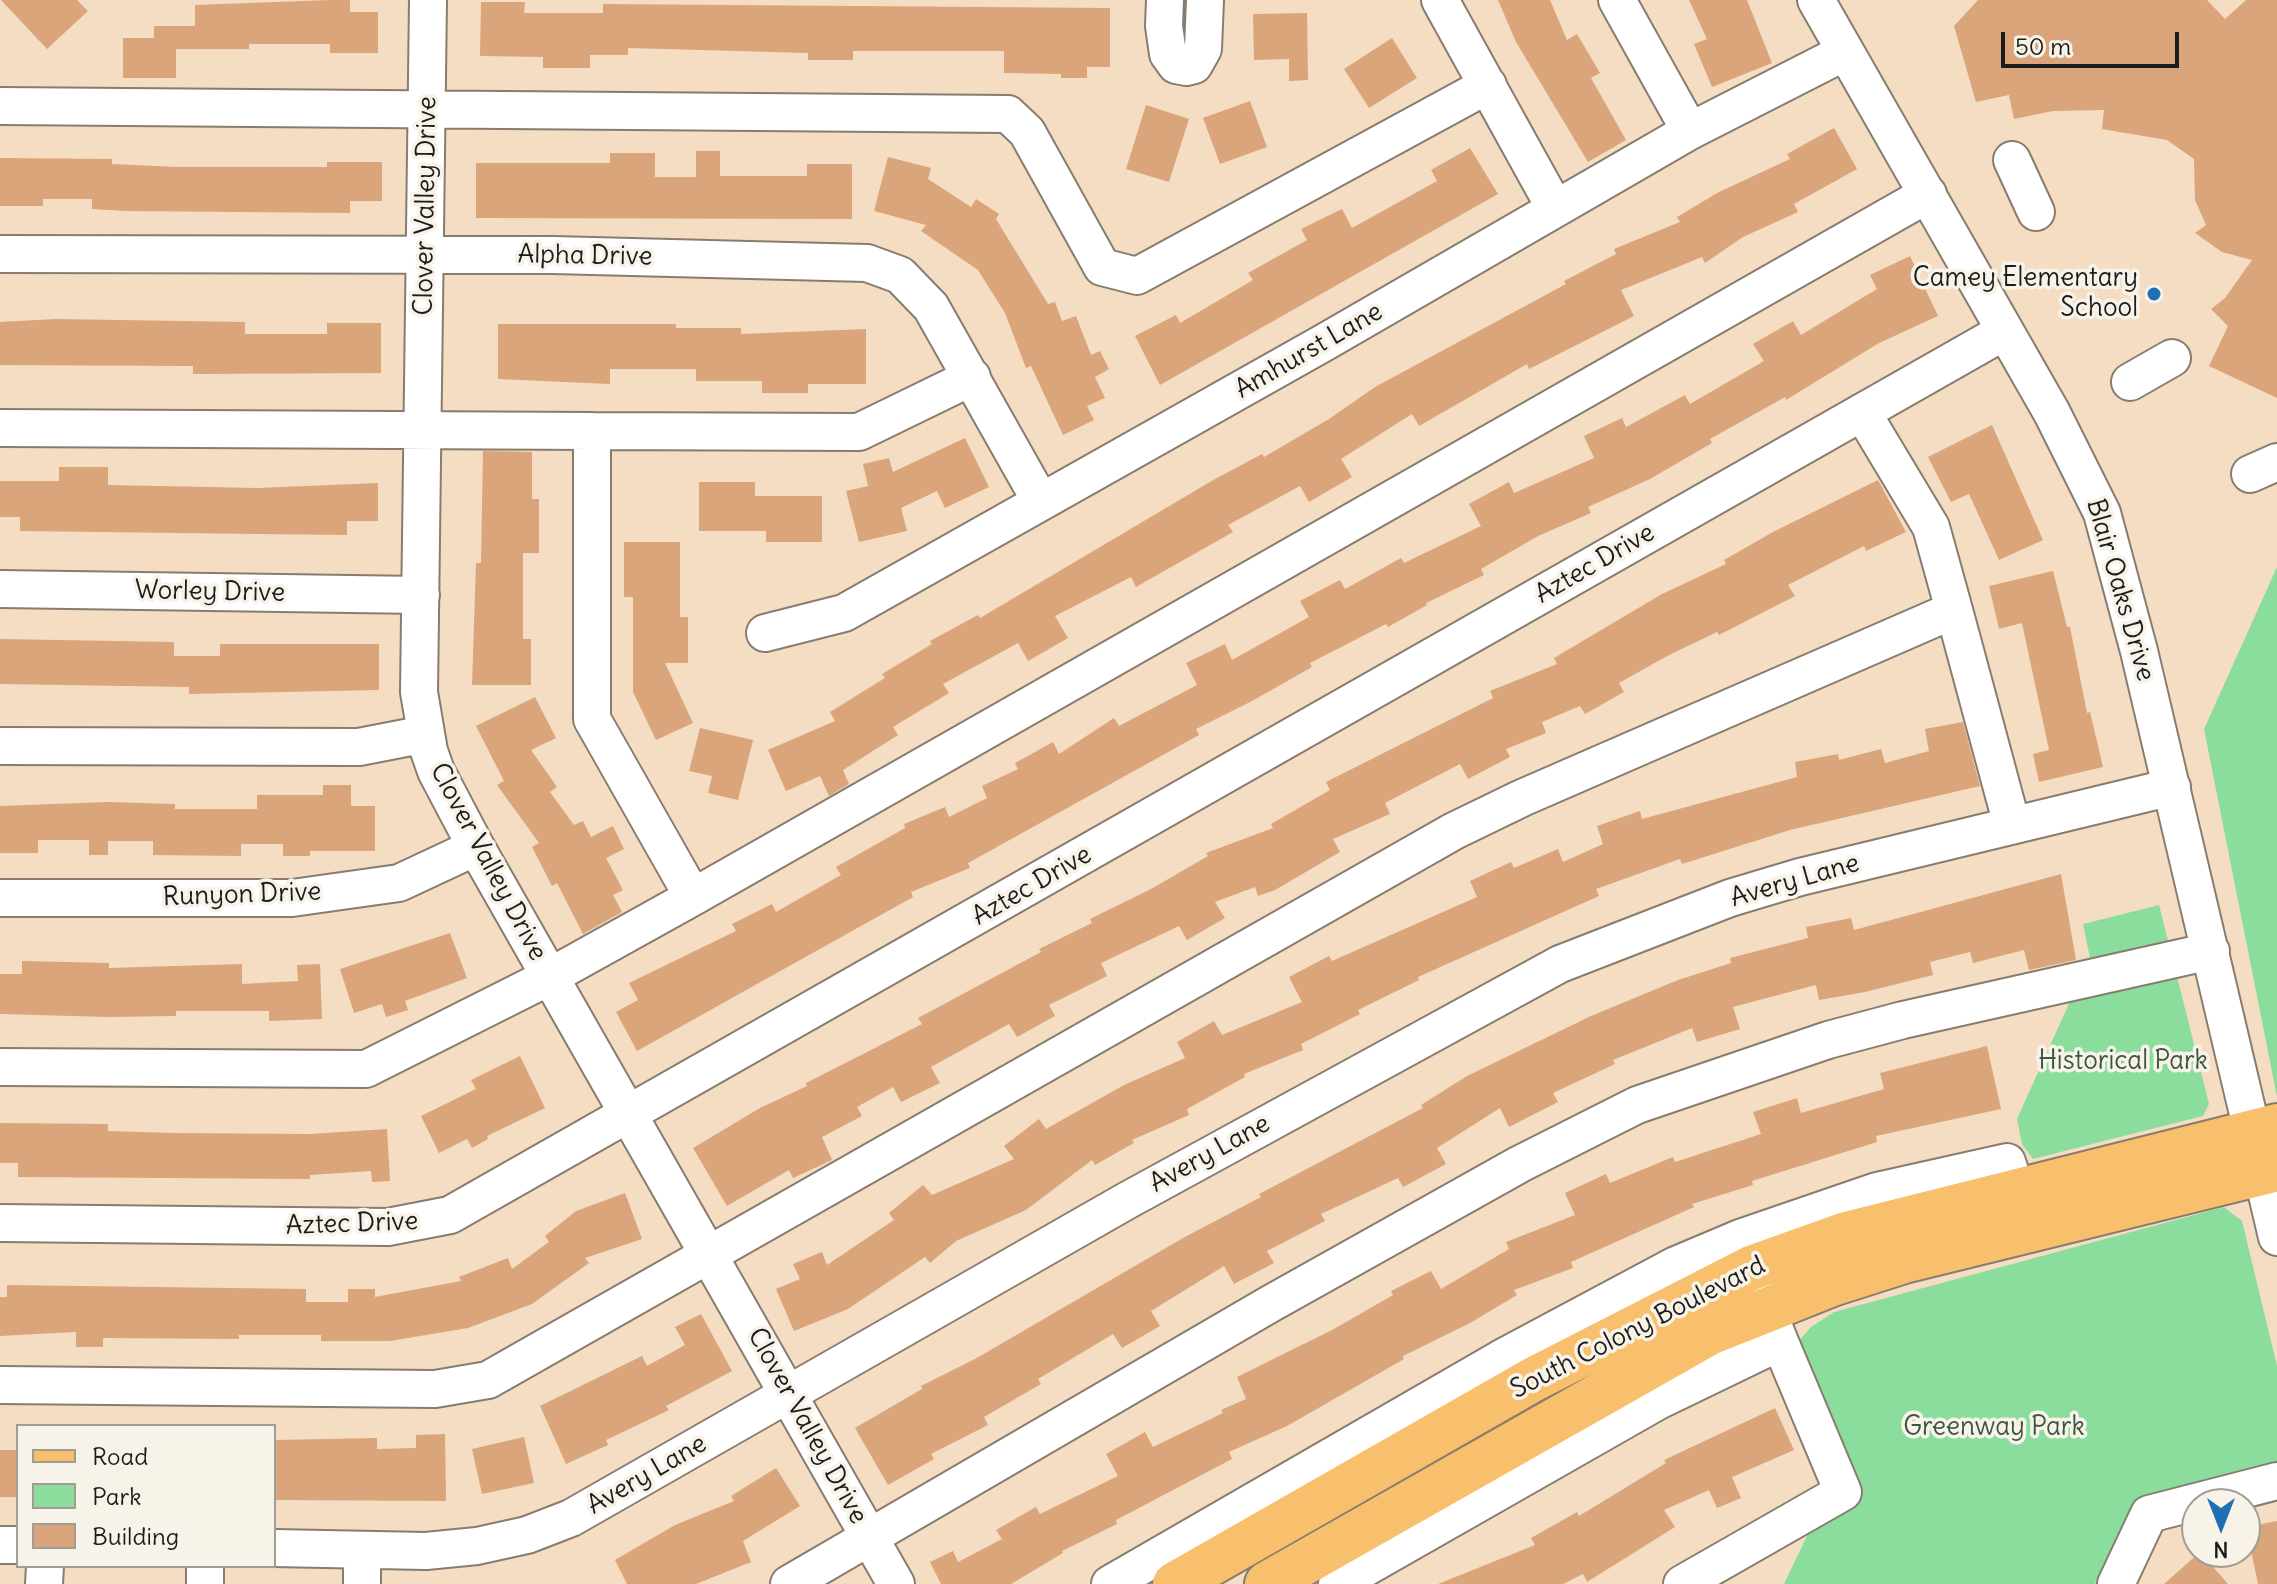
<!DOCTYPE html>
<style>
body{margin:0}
#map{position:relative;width:2277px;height:1584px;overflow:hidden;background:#f4ddc2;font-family:Delius,sans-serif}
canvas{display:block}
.legend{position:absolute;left:16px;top:1424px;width:260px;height:144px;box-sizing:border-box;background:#f7f3e8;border:2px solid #9f9d96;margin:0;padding:10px 14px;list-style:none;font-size:24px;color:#1c1c1c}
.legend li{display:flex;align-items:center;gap:16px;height:40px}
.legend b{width:40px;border:2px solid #9f9d96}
.north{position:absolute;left:2181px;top:1488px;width:80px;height:80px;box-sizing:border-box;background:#f7f3e8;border:2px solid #9f9d96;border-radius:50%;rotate:180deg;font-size:22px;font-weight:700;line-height:32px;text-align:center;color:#1c1c1c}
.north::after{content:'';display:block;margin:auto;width:28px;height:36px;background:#1f6fb2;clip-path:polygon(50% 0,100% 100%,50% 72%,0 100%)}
.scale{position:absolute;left:2001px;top:32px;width:178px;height:36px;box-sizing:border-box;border:4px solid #1c1c1c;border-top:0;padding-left:10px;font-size:24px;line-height:28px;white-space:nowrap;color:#1c1c1c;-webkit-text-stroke:6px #f7f3e8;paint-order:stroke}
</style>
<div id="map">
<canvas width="2277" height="1584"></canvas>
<ul class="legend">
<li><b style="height:10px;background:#f8bf6c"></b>Road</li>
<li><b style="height:22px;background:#8bdd9d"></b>Park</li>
<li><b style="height:22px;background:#daa57a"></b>Building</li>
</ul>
<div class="north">N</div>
<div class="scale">50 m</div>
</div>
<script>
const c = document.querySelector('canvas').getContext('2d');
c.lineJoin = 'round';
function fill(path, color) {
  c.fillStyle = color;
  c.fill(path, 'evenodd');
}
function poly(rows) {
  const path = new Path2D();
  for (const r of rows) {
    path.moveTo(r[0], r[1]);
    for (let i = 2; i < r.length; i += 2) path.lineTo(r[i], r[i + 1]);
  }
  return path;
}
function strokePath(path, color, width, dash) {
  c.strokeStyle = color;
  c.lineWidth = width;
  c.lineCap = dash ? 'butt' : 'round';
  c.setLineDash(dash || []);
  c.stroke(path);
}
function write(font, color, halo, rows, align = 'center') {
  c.font = font + ' Delius,sans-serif';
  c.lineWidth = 7;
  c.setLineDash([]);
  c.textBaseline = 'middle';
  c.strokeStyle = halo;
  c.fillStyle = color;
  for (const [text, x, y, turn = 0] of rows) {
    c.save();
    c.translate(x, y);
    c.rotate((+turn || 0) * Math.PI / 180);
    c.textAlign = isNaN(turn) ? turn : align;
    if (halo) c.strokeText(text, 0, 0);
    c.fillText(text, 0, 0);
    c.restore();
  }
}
const green = poly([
 [2277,567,2277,1097,2204,729],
 [2159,905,2209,1104,2203,1116,2033,1159,2022,1144,2017,1119,2076,988,2095,982,2083,924],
 [2224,1207,2242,1221,2277,1366,2277,1466,2136,1500,2095,1584,1784,1584,1816,1517,1851,1495,1793,1348,1811,1327,1834,1312]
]);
const building = poly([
 [1,0,77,0,88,11,47,49],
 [330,0,350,0,350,12,378,12,378,53,330,53,330,44,249,44,249,49,176,49,176,78,123,78,123,38,154,38,154,26,195,26,195,5],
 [1498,0,1550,0,1567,40,1577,34,1600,73,1591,78,1626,140,1588,162,1516,42],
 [1689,0,1747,0,1772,63,1712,87,1694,44,1707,39],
 [1978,0,2207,0,2225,19,2246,0,2277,0,2277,398,2209,366,2228,326,2211,309,2225,298,2252,260,2222,252,2195,233,2206,225,2195,200,2194,159,2167,140,2102,129,2104,110,2053,111,2014,119,2009,95,1976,102,1954,26],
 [481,2,525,2,524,13,603,13,603,4,1110,8,1110,67,1087,67,1087,78,1061,78,1061,74,1004,73,1004,51,853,51,853,60,808,60,808,53,628,48,628,55,590,55,590,68,543,68,543,57,480,56],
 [1307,13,1308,80,1289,81,1289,59,1254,60,1253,14],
 [1392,38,1417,78,1369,108,1344,69],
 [1250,101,1267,147,1220,164,1203,118],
 [1146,105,1189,119,1169,182,1126,169],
 [1834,128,1857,169,1794,204,1798,212,1743,237,1705,263,1702,257,1621,290,1634,316,1529,369,1527,364,1419,426,1412,414,1341,459,1352,477,1309,502,1300,486,1228,525,1233,532,1136,587,1131,577,1055,616,1068,638,1028,661,1018,643,943,684,949,693,893,727,898,735,843,770,849,784,829,796,820,776,786,791,768,750,835,721,830,712,885,678,882,674,932,644,930,641,978,615,980,618,1215,479,1262,454,1264,457,1329,419,1375,387,1566,284,1564,281,1616,254,1614,249,1680,222,1677,217,1719,192,1790,159,1787,154],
 [1470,148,1498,194,1160,385,1135,336,1176,315,1180,323,1253,280,1248,273,1307,240,1301,229,1342,209,1352,228,1437,181,1431,170],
 [696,151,720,151,720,176,807,176,807,164,852,164,852,219,476,218,476,163,610,163,610,153,655,153,655,177,696,177],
 [888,157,931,168,928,179,971,207,976,199,999,214,996,219,1048,304,1055,302,1062,321,1076,316,1091,355,1100,351,1109,369,1095,377,1105,398,1087,406,1094,420,1063,435,1031,366,1026,368,1005,313,978,270,921,231,926,225,874,211],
 [0,158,112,159,112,164,178,167,327,167,327,162,382,162,382,201,350,201,350,213,126,211,92,209,92,199,43,199,43,206,0,206],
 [1910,256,1938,316,1879,343,1786,400,1785,397,1710,439,1712,443,1650,479,1588,507,1591,513,1538,536,1481,569,1484,575,1426,603,1427,605,1388,627,1386,624,1310,663,1312,667,1252,701,1196,729,1199,735,968,863,970,868,911,892,913,897,637,1051,616,1012,638,1000,629,983,736,931,732,924,772,904,776,912,841,875,836,867,905,828,904,824,945,807,949,817,987,798,982,786,1018,769,1015,763,1053,742,1059,754,1114,718,1119,726,1197,685,1186,663,1225,644,1232,660,1309,617,1300,601,1340,580,1345,589,1401,558,1404,563,1481,526,1469,504,1509,482,1514,493,1594,458,1584,436,1622,418,1626,427,1685,395,1690,404,1764,361,1753,344,1793,321,1801,335,1877,289,1870,275],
 [56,319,245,322,245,334,327,334,327,323,381,323,381,373,193,374,193,366,0,365,0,322],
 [498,324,676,324,676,328,741,328,741,334,866,329,866,384,808,384,808,393,762,393,762,381,696,381,696,369,610,369,610,384,498,379],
 [1992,425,2043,540,1999,560,1969,494,1951,502,1928,457],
 [965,438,989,487,945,508,937,491,901,508,907,531,859,542,846,491,868,486,863,464,889,458,893,472],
 [483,451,532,452,532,499,539,499,539,553,523,553,523,639,531,639,531,685,472,685,476,563,481,563],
 [59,467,108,467,108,485,258,488,378,483,378,521,347,521,347,535,258,534,20,531,20,517,0,517,0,481,59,481],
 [1878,480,1906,532,1866,551,1864,546,1788,585,1795,596,1719,635,1717,632,1669,655,1619,683,1624,692,1585,714,1580,706,1542,722,1546,733,1506,749,1510,757,1468,779,1460,764,1385,803,1390,814,1333,839,1340,852,1275,890,1258,896,1255,887,1215,902,1225,918,1187,940,1179,926,1101,963,1107,976,1049,1005,1055,1016,1017,1037,1009,1024,931,1067,940,1083,901,1102,893,1087,857,1107,862,1116,822,1137,832,1160,793,1178,789,1170,727,1206,693,1148,760,1108,807,1086,806,1083,922,1024,918,1018,1041,952,1039,949,1092,923,1090,919,1151,889,1208,856,1206,853,1273,828,1271,824,1330,790,1326,782,1493,698,1490,691,1557,664,1554,658,1662,594,1726,564,1724,560,1773,532],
 [699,482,755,482,755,496,822,496,822,542,766,542,766,531,699,531],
 [624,542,680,542,680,617,688,617,688,663,665,663,693,723,656,740,633,692,633,597,624,597],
 [2053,571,2067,627,2070,627,2087,713,2090,712,2103,767,2039,782,2033,754,2049,750,2022,623,1999,629,1989,586],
 [0,639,174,642,174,656,220,656,220,644,379,644,379,690,189,694,189,687,0,684],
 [535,697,556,738,531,750,557,787,550,792,574,825,583,821,591,837,613,826,624,849,606,858,623,890,613,895,622,912,583,934,557,883,552,886,532,847,539,843,497,785,504,781,476,726],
 [1963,722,1980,786,1790,830,1682,864,1680,859,1596,889,1599,896,1418,977,1419,980,1358,1010,1360,1014,1301,1044,1303,1050,1244,1074,1245,1077,1187,1109,1189,1115,1132,1140,1134,1143,1095,1165,1092,1160,1026,1210,956,1241,930,1263,925,1257,848,1309,794,1331,776,1289,800,1279,793,1264,822,1252,827,1265,894,1220,889,1213,923,1185,932,1195,1014,1159,1004,1146,1039,1119,1046,1129,1124,1085,1185,1058,1177,1042,1214,1021,1222,1035,1302,1002,1289,977,1329,956,1332,961,1477,897,1470,881,1511,862,1514,868,1558,849,1563,862,1603,844,1597,826,1640,811,1642,819,1797,777,1795,762,1838,754,1839,760,1881,749,1885,763,1929,751,1925,729],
 [700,728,753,740,738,800,708,793,712,776,689,771],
 [323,785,351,785,351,806,375,806,375,851,310,851,310,856,283,856,283,844,241,844,241,856,153,855,153,841,108,841,108,855,89,855,89,840,38,840,38,853,0,853,0,806,108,802,175,804,175,809,257,809,257,795,323,795],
 [2061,874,2076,960,2029,970,2024,950,1973,963,1970,952,1930,962,1933,975,1865,992,1819,1000,1816,985,1733,1007,1740,1029,1697,1042,1692,1028,1613,1060,1615,1064,1553,1093,1558,1102,1509,1127,1500,1108,1437,1148,1446,1164,1403,1187,1398,1178,1321,1214,1325,1221,1267,1251,1274,1263,1234,1284,1224,1266,1151,1311,1160,1326,1122,1348,1113,1334,1038,1379,1041,1384,984,1417,988,1425,931,1454,934,1459,888,1485,855,1428,922,1389,921,1386,975,1359,1183,1238,1261,1197,1259,1194,1423,1108,1421,1105,1467,1076,1591,1016,1678,980,1731,963,1730,958,1808,938,1806,927,1851,918,1854,930],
 [450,933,467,978,405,1001,408,1010,386,1017,382,1004,354,1013,340,969],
 [22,961,109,963,109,968,242,964,242,984,298,981,297,965,320,964,322,1019,269,1021,269,1011,176,1011,176,1016,109,1017,0,1014,0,974,22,974],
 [1987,1046,2001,1109,1876,1136,1877,1142,1752,1181,1753,1185,1692,1204,1694,1207,1571,1262,1573,1268,1514,1290,1517,1295,1470,1323,1403,1356,1404,1359,1287,1426,1229,1452,1232,1459,1116,1520,1117,1524,1062,1551,1063,1553,1011,1584,941,1584,930,1562,953,1551,958,1562,1002,1539,996,1530,1036,1507,1040,1514,1118,1476,1106,1454,1145,1432,1153,1447,1223,1413,1221,1410,1246,1399,1237,1377,1334,1329,1393,1295,1391,1291,1431,1271,1441,1289,1509,1249,1506,1242,1575,1215,1565,1193,1606,1174,1610,1183,1673,1157,1675,1162,1761,1134,1753,1112,1797,1098,1801,1113,1884,1089,1880,1073],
 [520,1056,545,1108,487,1136,488,1139,472,1148,467,1139,439,1153,421,1116,476,1089,471,1080],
 [0,1123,108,1124,108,1131,174,1133,310,1134,387,1129,390,1181,372,1182,371,1171,310,1175,310,1179,18,1177,18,1163,0,1163],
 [625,1193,642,1239,585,1258,589,1263,532,1304,468,1328,390,1341,321,1341,321,1335,239,1335,239,1339,103,1338,103,1347,76,1347,76,1332,0,1336,0,1297,7,1297,7,1285,306,1289,306,1302,348,1302,348,1289,375,1289,375,1297,461,1281,459,1277,508,1258,512,1269,549,1242,545,1236,576,1211],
 [701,1314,732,1371,666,1406,669,1410,606,1440,608,1445,566,1464,540,1406,642,1356,647,1366,685,1345,675,1327],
 [1775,1408,1794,1450,1732,1477,1741,1498,1717,1508,1709,1490,1664,1510,1675,1527,1587,1582,1583,1574,1563,1584,1438,1584,1535,1545,1531,1538,1577,1512,1579,1516,1666,1463,1664,1460],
 [445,1434,446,1501,274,1500,274,1440,377,1438,377,1449,416,1448,416,1435],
 [524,1437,534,1483,482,1494,472,1449],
 [0,1450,18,1450,18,1497,0,1497],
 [776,1468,800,1506,743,1541,751,1562,696,1584,627,1584,615,1560,675,1525,734,1501,731,1496],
 [2277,1521,2277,1584,2258,1584,2246,1527],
 [2200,1552,2228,1584,2164,1584]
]);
const minor = poly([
 [428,0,419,692,429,751,436,771,476,847,896,1584],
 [1165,0,1164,26,1168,54,1176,65,1186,67,1194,65,1203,49,1205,0],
 [1440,0,1555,208],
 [1617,0,1690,131],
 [1816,0,2052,413,2102,513,2139,651,2277,1237],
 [0,106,1008,114,1027,132,1102,267,1137,276,1488,85],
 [2012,160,2036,212],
 [0,254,553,255,867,263,900,275,931,307,1041,502],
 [2130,382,2172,358],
 [1862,412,1931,527,1954,610],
 [0,428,592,431,592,719,693,897],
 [592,431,859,432,972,377],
 [2250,474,2277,462],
 [0,589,421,595],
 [765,633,844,613,1325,342,1690,131,1845,52],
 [0,746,359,747,426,734],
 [0,898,292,898,399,883,476,847],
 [0,1067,366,1069,549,977,693,897,1928,194],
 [0,1223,388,1227,450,1215,2005,331],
 [0,1385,435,1389,488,1380,1454,831,1522,798,1954,610,2012,825],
 [0,1545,18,1545],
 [274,1548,426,1551,477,1546,527,1535,571,1518,1128,1200,1560,964,1730,898,1800,877,2172,787],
 [44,1584,45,1566],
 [205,1584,205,1566],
 [362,1584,362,1550],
 [789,1584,1270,1304,1520,1164,1637,1105,1828,1040,1903,1020,2211,951],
 [1110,1584,1500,1359,1676,1265,1740,1238,1877,1191,2007,1162,2016,1189],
 [1337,1584,1658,1401,1780,1342,1757,1285],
 [1682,1584,1843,1492,1780,1342],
 [2116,1584,2149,1514,2277,1481]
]);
const major = poly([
 [1175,1584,1534,1379,1751,1268,1846,1234,2277,1126],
 [1267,1584,1709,1333,1832,1284,1904,1261,2277,1169]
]);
const markers = [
 [2154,294,8,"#1f6fb2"]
];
const streetNames = [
 ["Clover Valley Drive",426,206,-89],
 ["Alpha Drive",585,256,1],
 ["Amhurst Lane",1309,351,-30],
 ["Aztec Drive",1595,564,-30],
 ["Blair Oaks Drive",2120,590,74],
 ["Worley Drive",210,592,1],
 ["Clover Valley Drive",488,862,62],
 ["Avery Lane",1795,881,-16],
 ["Aztec Drive",1032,886,-30],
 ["Runyon Drive",242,895,-2],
 ["Avery Lane",1210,1154,-29],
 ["Aztec Drive",352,1224,-2],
 ["South Colony Boulevard",1638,1328,-27],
 ["Clover Valley Drive",807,1426,61],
 ["Avery Lane",647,1475,-30]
];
const poiNames = [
 ["Camey Elementary",2138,279],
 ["School",2138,309]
];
const parkNames = [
 ["Historical Park",2123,1062],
 ["Greenway Park",1994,1428]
];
fill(green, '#8bdd9d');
fill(building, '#daa57a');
strokePath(minor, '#887c6f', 40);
strokePath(major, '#887c6f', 48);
strokePath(minor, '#fff', 36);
strokePath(major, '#f8bf6c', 44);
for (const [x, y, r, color] of markers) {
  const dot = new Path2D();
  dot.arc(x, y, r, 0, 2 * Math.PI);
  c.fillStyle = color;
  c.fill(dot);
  strokePath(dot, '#f7f3e8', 3);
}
write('26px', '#1c1c1c', '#f7f3e8', streetNames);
write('26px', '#1c1c1c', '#f7f3e8', poiNames, 'right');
write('26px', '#3d5643', '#f7f3e8', parkNames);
</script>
